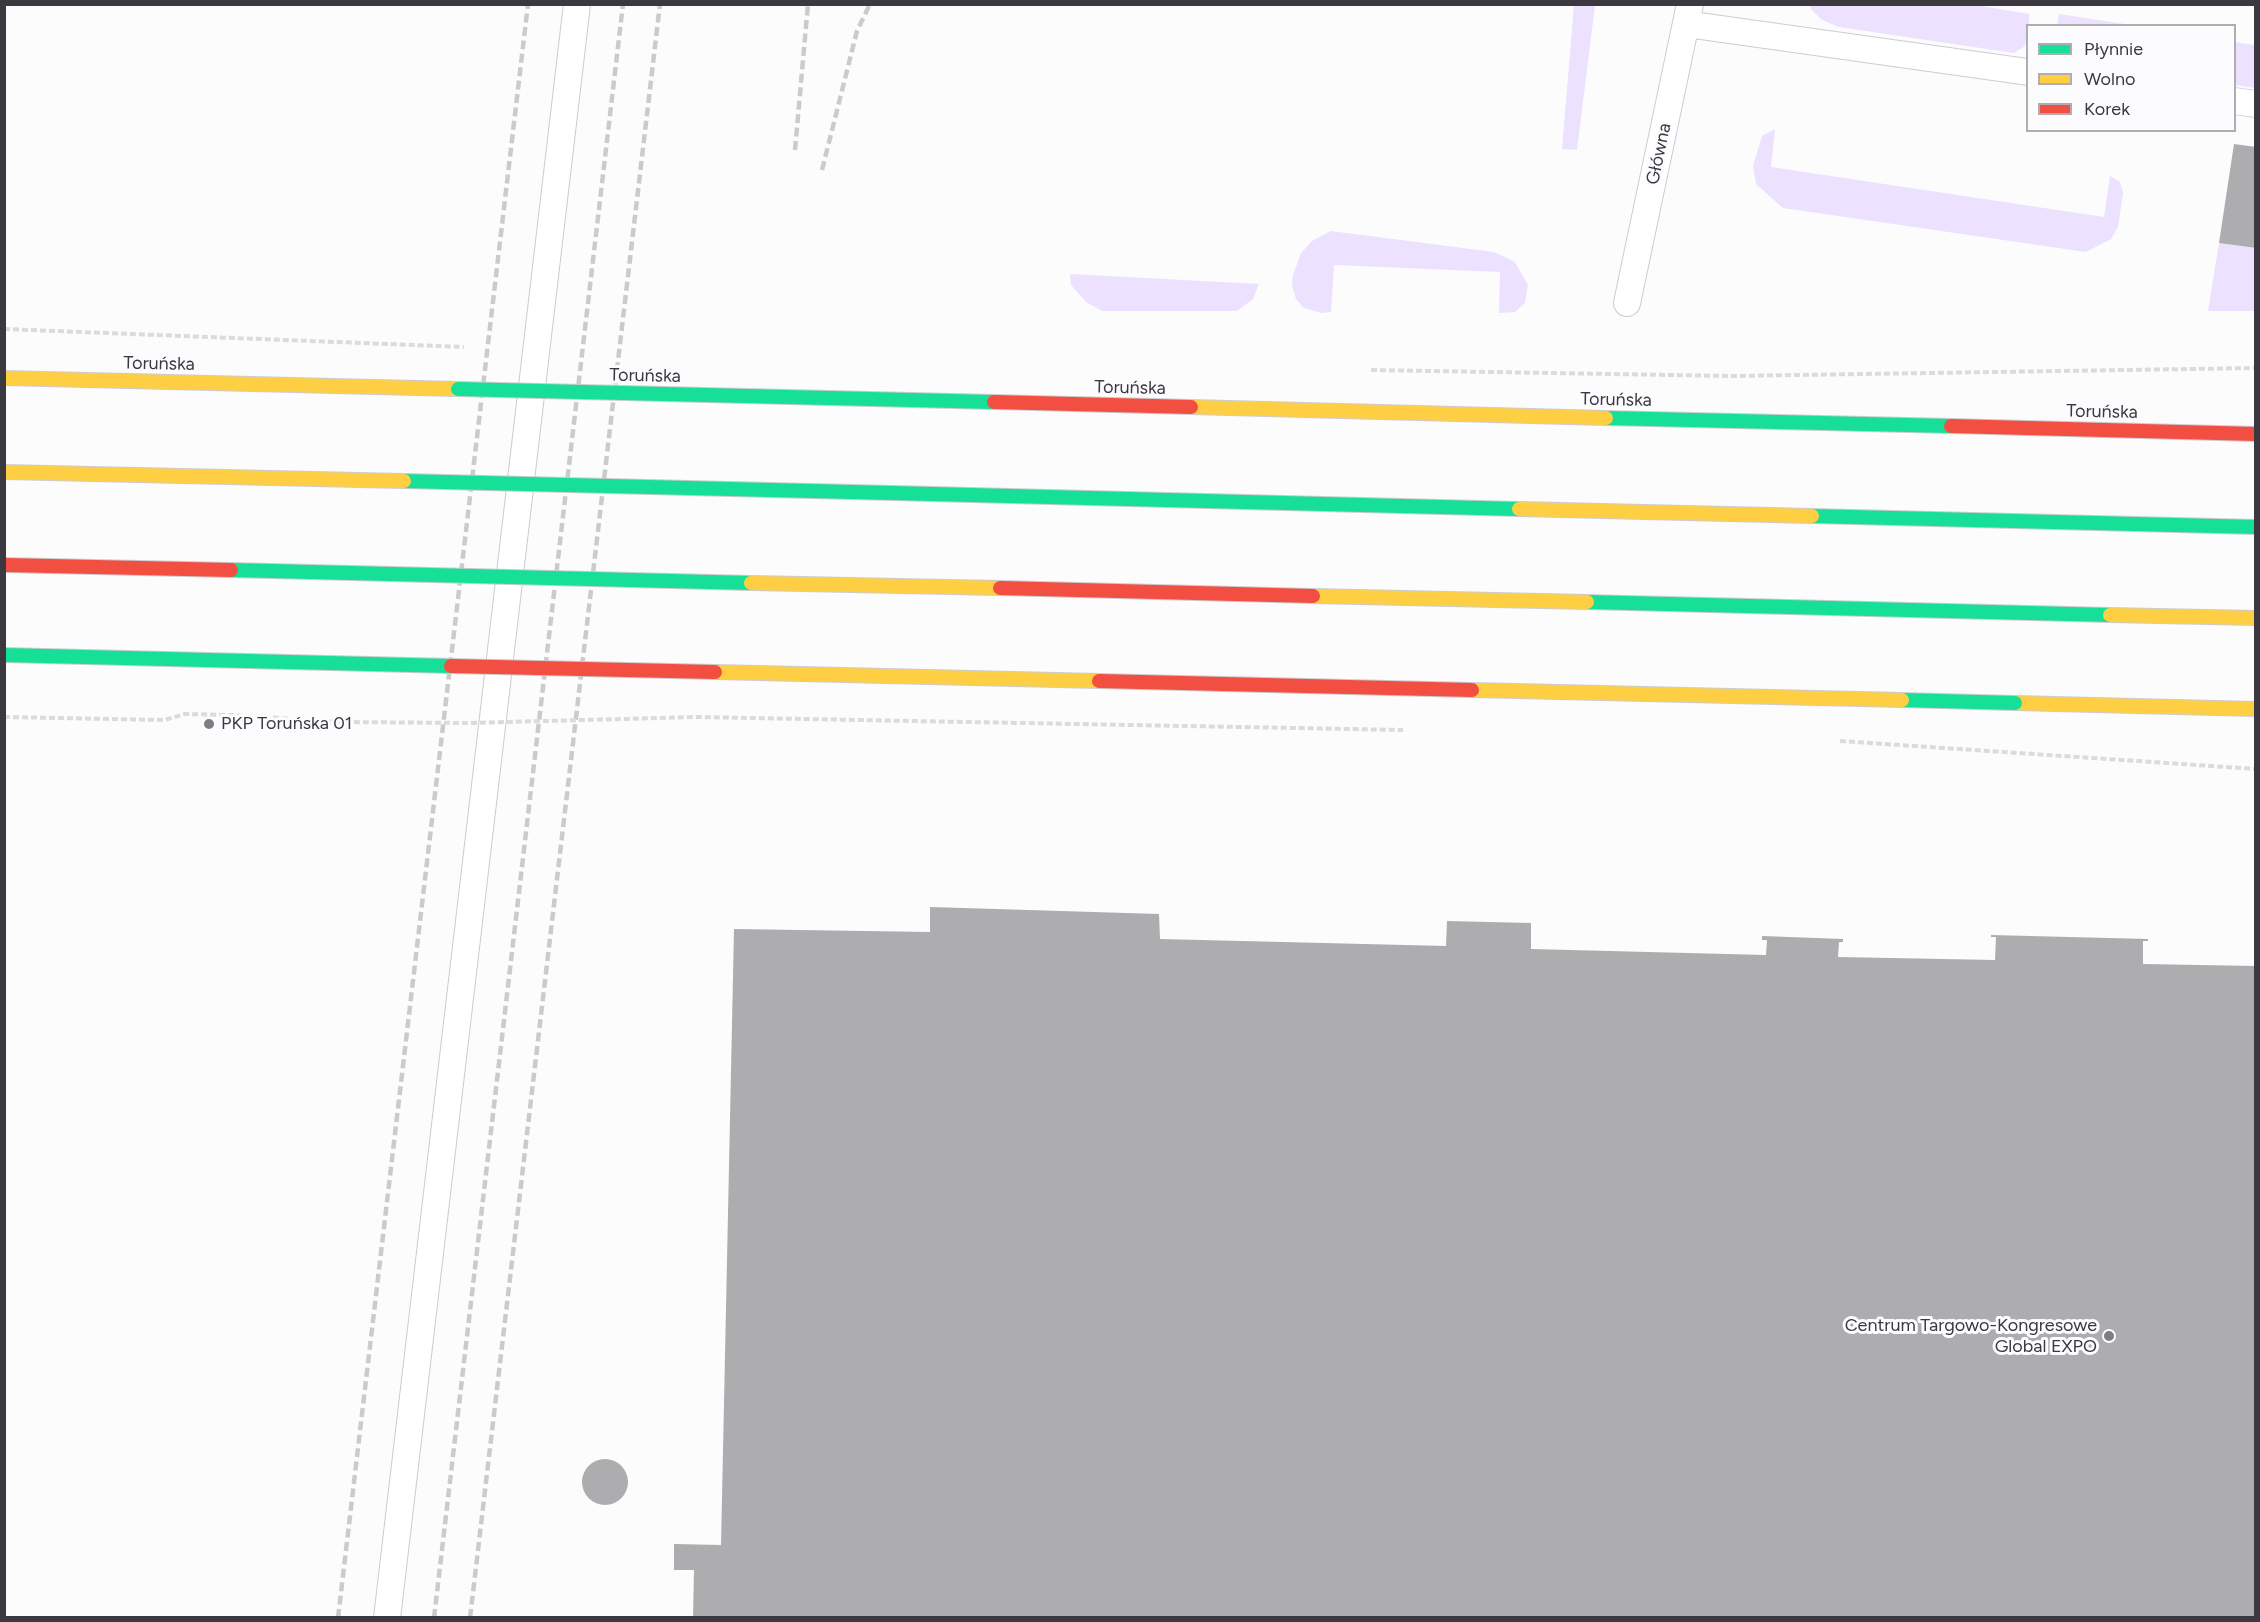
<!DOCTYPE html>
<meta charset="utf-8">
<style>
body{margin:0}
#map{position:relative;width:2260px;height:1622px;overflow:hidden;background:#fcfcfd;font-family:Figtree,sans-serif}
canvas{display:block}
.frame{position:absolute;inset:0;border:6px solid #3b393f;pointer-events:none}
.legend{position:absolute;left:2026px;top:24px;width:210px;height:108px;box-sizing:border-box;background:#fcfbfe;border:2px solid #afadb2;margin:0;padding:8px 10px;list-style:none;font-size:18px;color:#3b393f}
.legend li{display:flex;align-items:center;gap:12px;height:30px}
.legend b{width:30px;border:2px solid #afadb2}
</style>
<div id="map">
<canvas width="2260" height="1622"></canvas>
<div class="frame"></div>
<ul class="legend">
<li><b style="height:8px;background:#16e098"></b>Płynnie</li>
<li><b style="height:8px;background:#ffcf43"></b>Wolno</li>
<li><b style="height:8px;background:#f24e42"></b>Korek</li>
</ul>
</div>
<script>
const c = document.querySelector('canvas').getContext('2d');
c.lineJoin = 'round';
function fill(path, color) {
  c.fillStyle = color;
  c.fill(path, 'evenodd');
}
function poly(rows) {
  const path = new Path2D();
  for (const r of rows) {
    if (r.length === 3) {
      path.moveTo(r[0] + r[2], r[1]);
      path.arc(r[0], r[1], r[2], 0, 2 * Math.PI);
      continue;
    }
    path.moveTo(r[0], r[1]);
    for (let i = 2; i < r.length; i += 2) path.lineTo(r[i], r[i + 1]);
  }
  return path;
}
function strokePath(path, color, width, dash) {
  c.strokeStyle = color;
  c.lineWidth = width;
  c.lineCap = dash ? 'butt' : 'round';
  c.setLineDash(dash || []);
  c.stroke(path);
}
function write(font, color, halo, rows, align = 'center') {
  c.font = font + ' Figtree,sans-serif';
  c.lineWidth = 6;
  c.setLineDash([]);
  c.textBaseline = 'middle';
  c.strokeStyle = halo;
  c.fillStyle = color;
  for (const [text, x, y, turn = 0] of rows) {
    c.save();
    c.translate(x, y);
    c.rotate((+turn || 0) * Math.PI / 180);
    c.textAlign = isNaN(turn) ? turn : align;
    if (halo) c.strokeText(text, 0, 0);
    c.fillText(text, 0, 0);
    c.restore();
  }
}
const green = poly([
 [1574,5,1595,5,1577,150,1562,149],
 [1810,5,1975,5,2029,14,2029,25,2025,46,2014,53,1839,27,1822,20,1811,9],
 [2059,14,2131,25,2057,25],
 [2234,42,2255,45,2255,88,2235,85],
 [1775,129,1771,167,2104,217,2110,176,2120,182,2123,193,2118,227,2111,239,2086,252,1783,208,1756,184,1753,166,1762,136],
 [1331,231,1494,252,1515,262,1528,285,1525,303,1515,312,1499,313,1500,272,1334,265,1331,312,1321,313,1304,308,1296,299,1292,285,1293,275,1301,253,1312,241],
 [2219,243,2255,248,2255,311,2208,311],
 [1070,274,1259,284,1253,299,1237,311,1102,311,1086,302,1071,285]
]);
const building = poly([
 [2234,144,2256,147,2256,248,2219,243],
 [930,907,1159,914,1160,939,1446,946,1447,921,1531,923,1531,949,1766,955,1767,940,1762,940,1762,936,1843,939,1843,942,1839,942,1838,957,1995,960,1996,937,1991,937,1991,935,2148,939,2148,941,2143,941,2143,964,2256,966,2256,1618,693,1618,694,1570,674,1570,674,1544,721,1545,734,929,930,932],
 [605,1482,23]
]);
const lane = poly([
 [1686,24,2028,72],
 [2234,101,2256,104],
 [1627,303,1690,4],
 [387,1618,577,4]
]);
const fast = poly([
 [893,493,1519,509],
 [1812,516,2256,527]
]);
const slow = poly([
 [4,378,458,389],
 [1519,509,1812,516],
 [2015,703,2256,709]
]);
const rail = poly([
 [795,150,808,4],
 [822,170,857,31,870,4],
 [338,1618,528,4],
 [434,1618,623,4],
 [470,1618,660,4]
]);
const pathBridge = poly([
 [4,329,464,347],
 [1371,370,1732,376,2256,368],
 [4,717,164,720,185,714,233,715,340,722,469,723,696,717,1403,730],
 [1840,741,2256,769]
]);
const fastBridge = poly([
 [458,389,994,402],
 [1606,418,1951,426],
 [404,481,893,493],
 [231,570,751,583],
 [1587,602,2110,615],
 [4,655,451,666],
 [1902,700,2015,703]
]);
const slowBridge = poly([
 [1191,407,1606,418],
 [4,472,404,481],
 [751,583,1000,588],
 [1313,596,1587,602],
 [2110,615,2256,618],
 [715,672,1099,681],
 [1472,690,1902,700]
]);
const jamBridge = poly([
 [994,402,1191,407],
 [1951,426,2256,434],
 [4,565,231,570],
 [1000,588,1313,596],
 [451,666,715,672],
 [1099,681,1472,690]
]);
const markers = [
 [209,724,6,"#7f7d82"],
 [2109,1336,6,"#7f7d82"]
];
const streetNames = [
 ["Główna",1659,154,-78],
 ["Toruńska",159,364,1],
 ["Toruńska",645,376,1],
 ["Toruńska",1130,388,1],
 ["Toruńska",1616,400,1],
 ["Toruńska",2102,412,1]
];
const poiNames = [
 ["PKP Toruńska 01",221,724],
 ["Centrum Targowo-Kongresowe",2097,1326,"right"],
 ["Global EXPO",2097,1347,"right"]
];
fill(green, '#ece1fe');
fill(building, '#adacaf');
strokePath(lane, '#cdcccf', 28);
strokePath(fast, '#cdcccf', 16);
strokePath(slow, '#cdcccf', 16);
strokePath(lane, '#fff', 26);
strokePath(fast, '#16e098', 14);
strokePath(slow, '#ffcf43', 14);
strokePath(rail, '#cbcbcb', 4.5, [9, 4.5]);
strokePath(fastBridge, '#cdcccf', 16, []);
strokePath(slowBridge, '#cdcccf', 16, []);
strokePath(jamBridge, '#cdcccf', 16, []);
strokePath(pathBridge, '#dbdadc', 4, [6, 3]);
strokePath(fastBridge, '#16e098', 14);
strokePath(slowBridge, '#ffcf43', 14);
strokePath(jamBridge, '#f24e42', 14);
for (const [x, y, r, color] of markers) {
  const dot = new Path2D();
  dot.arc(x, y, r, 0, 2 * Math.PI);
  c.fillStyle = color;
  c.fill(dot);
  strokePath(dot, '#fcfbfe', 2);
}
write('18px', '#3b393f', '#fcfbfe', streetNames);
write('18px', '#3b393f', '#fcfbfe', poiNames, 'left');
</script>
